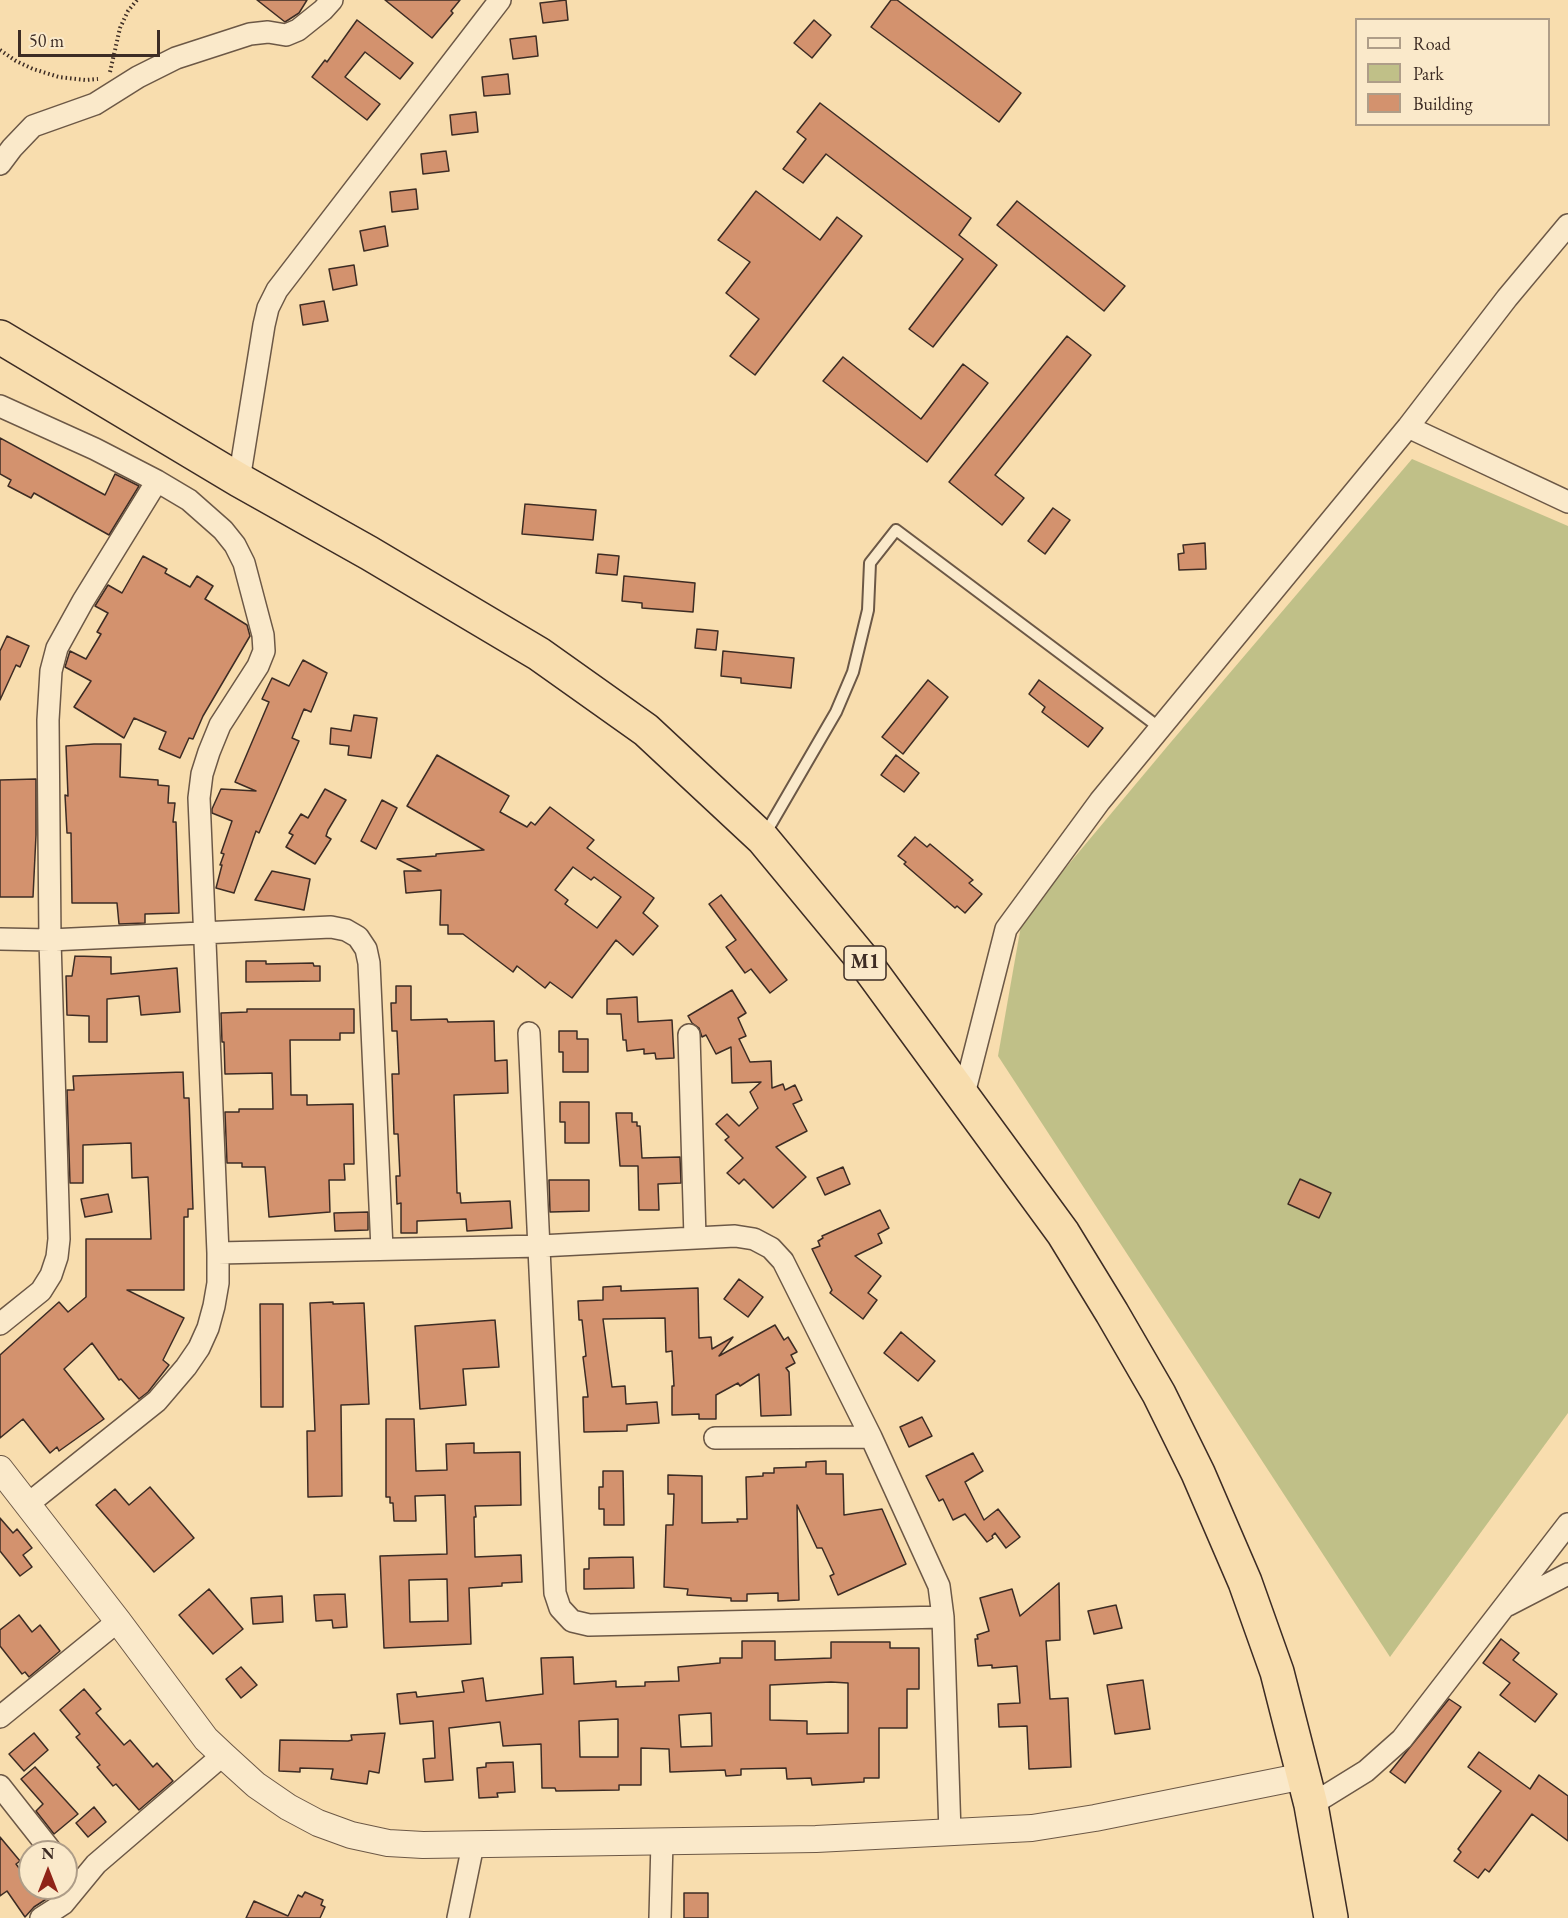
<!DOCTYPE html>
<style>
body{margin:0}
#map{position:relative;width:1568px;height:1918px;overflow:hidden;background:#f8ddae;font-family:"EB Garamond",serif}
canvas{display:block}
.legend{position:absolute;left:1355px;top:18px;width:195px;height:108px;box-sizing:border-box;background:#fae9ca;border:2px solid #ae9d88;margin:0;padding:8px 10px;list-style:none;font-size:18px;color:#3d2c24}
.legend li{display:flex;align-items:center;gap:12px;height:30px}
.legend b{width:30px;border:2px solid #ae9d88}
.north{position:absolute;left:18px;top:1840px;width:60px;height:60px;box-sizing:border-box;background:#fae9ca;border:2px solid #ae9d88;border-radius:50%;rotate:0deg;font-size:16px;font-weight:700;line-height:24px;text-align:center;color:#3d2c24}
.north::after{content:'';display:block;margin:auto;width:21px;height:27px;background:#8f2418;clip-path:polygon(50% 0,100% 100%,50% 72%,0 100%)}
.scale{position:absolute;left:18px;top:30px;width:142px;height:27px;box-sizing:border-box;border:3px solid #3d2c24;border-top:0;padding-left:8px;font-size:18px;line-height:21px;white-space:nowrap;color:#3d2c24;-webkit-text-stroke:4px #fae9ca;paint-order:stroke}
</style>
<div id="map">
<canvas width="1568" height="1918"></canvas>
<ul class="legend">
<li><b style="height:8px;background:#fae9ca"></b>Road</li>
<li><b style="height:16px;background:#c0c088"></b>Park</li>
<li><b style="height:16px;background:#d3926e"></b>Building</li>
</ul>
<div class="north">N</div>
<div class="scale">50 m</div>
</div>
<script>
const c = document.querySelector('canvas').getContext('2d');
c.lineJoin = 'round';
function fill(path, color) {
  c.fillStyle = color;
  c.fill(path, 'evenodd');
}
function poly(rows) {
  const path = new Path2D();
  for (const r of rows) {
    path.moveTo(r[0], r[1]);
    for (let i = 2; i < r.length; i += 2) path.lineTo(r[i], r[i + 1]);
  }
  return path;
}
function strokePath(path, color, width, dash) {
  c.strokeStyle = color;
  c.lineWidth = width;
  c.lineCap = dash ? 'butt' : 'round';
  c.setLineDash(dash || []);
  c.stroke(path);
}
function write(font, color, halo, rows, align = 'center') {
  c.font = font + ' "EB Garamond",serif';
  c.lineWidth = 4.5;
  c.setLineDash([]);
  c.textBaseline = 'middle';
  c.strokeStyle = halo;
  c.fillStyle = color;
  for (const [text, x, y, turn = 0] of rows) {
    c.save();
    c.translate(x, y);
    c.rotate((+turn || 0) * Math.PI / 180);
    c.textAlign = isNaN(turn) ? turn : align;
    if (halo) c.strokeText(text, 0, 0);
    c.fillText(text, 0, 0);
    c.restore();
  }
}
const green = poly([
 [1412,459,1568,526,1568,1413,1390,1657,998,1056,1022,920,1171,742]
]);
const building = poly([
 [257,0,307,0,299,13,285,22,257,0],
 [385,0,460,0,451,11,453,13,432,38,385,0],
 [566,0,568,20,543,23,540,3,566,0],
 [891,0,897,0,1021,93,999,122,871,27,891,0],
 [357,20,413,63,400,79,365,52,345,77,380,104,367,120,312,77,325,60,327,62,357,20],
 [814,20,831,35,812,58,794,43,814,20],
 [536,36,538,56,513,59,510,39,536,36],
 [508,74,510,94,484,96,482,77,508,74],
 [820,103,971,218,959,235,997,265,933,347,909,329,963,259,826,154,803,183,783,169,806,139,797,132,820,103],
 [476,112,478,132,452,135,450,115,476,112],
 [446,151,449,171,423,174,421,154,446,151],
 [416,189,418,209,392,212,390,192,416,189],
 [756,191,820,240,837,217,862,236,755,375,730,356,759,319,726,293,750,262,718,240,756,191],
 [1017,201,1125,286,1104,311,997,225,1017,201],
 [385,226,388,246,364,251,360,231,385,226],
 [354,265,357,285,333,290,329,269,354,265],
 [324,301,328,321,303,325,300,305,324,301],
 [1067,336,1091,355,995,475,1024,498,1002,525,949,482,1067,336],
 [843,357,921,419,963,364,988,383,927,462,823,381,843,357],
 [0,438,105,495,115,474,139,486,109,535,34,493,31,498,8,486,11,480,0,474,0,438],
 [525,504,596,510,593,540,522,534,525,504],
 [1053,508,1070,520,1045,554,1028,541,1053,508],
 [1205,543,1206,569,1179,570,1178,554,1184,553,1183,545,1205,543],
 [598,554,619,556,617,575,596,573,598,554],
 [143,556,167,569,165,573,190,587,197,576,213,586,205,599,247,625,250,636,203,716,193,739,189,738,180,758,159,749,166,732,134,718,124,738,74,707,91,681,65,667,70,651,86,659,101,634,97,632,108,613,95,606,108,585,122,593,143,556],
 [624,576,695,583,693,612,642,608,642,603,622,601,624,576],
 [697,629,718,631,716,650,695,648,697,629],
 [7,636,29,646,20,667,16,665,0,700,0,651,7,636],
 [723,651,794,658,791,688,741,683,741,678,721,676,723,651],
 [303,660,327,673,311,712,304,709,292,738,299,741,259,833,256,831,234,893,216,888,222,865,220,865,224,854,221,853,232,821,212,813,212,809,221,789,256,791,235,782,269,702,262,699,272,678,289,686,303,660],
 [928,680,948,697,903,754,882,737,928,680],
 [1039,680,1103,728,1088,747,1042,712,1045,707,1029,694,1039,680],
 [354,715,377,718,371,758,348,755,349,746,330,744,331,728,351,731,354,715],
 [94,744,121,744,120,777,158,780,158,785,169,786,168,803,175,803,173,822,176,822,179,913,145,914,145,923,119,924,117,903,72,903,71,833,67,833,65,795,68,796,66,746,94,744],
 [437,755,509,796,500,812,527,827,531,822,535,825,550,807,594,840,587,848,654,898,643,913,658,926,633,955,616,940,572,998,550,982,545,988,517,966,513,972,463,934,448,934,448,925,440,925,441,890,406,893,404,871,421,871,397,859,436,856,436,854,484,850,407,806,437,755],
 [573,867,591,880,594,877,621,897,597,928,565,904,568,900,555,890,573,867],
 [896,755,919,773,904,792,881,775,896,755],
 [36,779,36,835,33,897,0,897,0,780,36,779],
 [325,789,346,800,328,830,326,836,331,839,315,864,286,847,293,835,289,833,301,814,308,818,325,789],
 [382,800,397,808,376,849,361,841,382,800],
 [915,837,927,847,930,844,973,880,969,883,982,894,965,913,957,906,955,908,904,864,906,862,898,856,915,837],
 [272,871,310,879,304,910,255,900,272,871],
 [721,895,787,980,770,993,751,969,745,973,726,947,736,940,709,904,721,895],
 [75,956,111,957,111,974,177,968,180,1012,141,1015,139,996,107,999,107,1042,89,1042,89,1016,67,1015,66,976,72,976,75,956],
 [246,961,266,961,266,964,313,963,314,966,320,966,320,981,246,982,246,961],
 [396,986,411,986,411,1020,447,1019,448,1022,494,1021,495,1061,507,1060,508,1093,454,1095,457,1193,460,1193,461,1203,510,1201,512,1228,467,1231,466,1219,417,1221,417,1233,401,1233,401,1203,397,1204,396,1176,400,1176,398,1134,394,1134,392,1074,399,1074,397,1031,392,1031,391,1003,396,1003,396,986],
 [732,990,746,1013,738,1018,746,1036,739,1039,750,1062,771,1061,772,1088,783,1084,785,1090,795,1085,802,1100,793,1104,807,1131,776,1147,806,1177,773,1208,744,1179,739,1184,727,1173,743,1158,725,1140,729,1137,716,1124,727,1114,739,1126,758,1108,750,1092,761,1082,732,1083,731,1047,716,1054,706,1035,702,1037,699,1028,692,1023,688,1016,732,990],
 [637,997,638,1022,672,1020,674,1058,656,1059,655,1053,644,1054,644,1049,627,1051,626,1040,623,1040,621,1014,607,1014,607,999,637,997],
 [247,1009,354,1009,354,1033,340,1033,340,1040,290,1040,291,1095,307,1095,307,1105,353,1104,354,1164,344,1164,345,1180,329,1180,330,1212,269,1217,265,1167,242,1167,242,1163,227,1163,225,1112,239,1112,239,1109,273,1109,272,1073,225,1074,224,1042,222,1042,221,1013,247,1012,247,1009],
 [559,1031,577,1031,577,1039,588,1039,588,1072,563,1072,563,1052,559,1052,559,1031],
 [183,1072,184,1098,189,1098,193,1209,188,1209,188,1217,184,1217,184,1290,127,1290,184,1318,163,1360,169,1365,148,1392,139,1399,121,1379,119,1380,92,1343,64,1369,104,1419,59,1451,57,1447,50,1453,23,1419,0,1438,0,1355,59,1302,68,1312,86,1297,86,1239,151,1239,148,1177,132,1178,131,1143,83,1145,83,1183,70,1183,67,1090,74,1090,73,1076,183,1072],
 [560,1102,589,1102,589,1143,565,1143,565,1122,560,1122,560,1102],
 [616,1113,632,1113,632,1122,637,1122,637,1126,640,1126,642,1158,680,1157,681,1183,658,1184,659,1210,639,1210,638,1166,620,1166,616,1113],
 [843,1167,850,1184,825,1195,817,1178,843,1167],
 [1300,1179,1331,1193,1319,1218,1288,1204,1300,1179],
 [549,1180,589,1180,589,1211,550,1212,549,1180],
 [108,1194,112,1212,85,1217,81,1199,108,1194],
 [880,1210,889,1228,878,1234,882,1243,855,1256,881,1276,868,1293,877,1300,863,1319,830,1293,832,1290,812,1249,820,1246,818,1241,823,1238,822,1236,880,1210],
 [368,1212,368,1230,335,1231,334,1213,368,1212],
 [739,1279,763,1297,748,1317,724,1299,739,1279],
 [621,1286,621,1291,698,1288,699,1338,711,1337,712,1349,733,1337,719,1356,775,1325,784,1340,788,1337,797,1352,791,1355,795,1363,786,1368,789,1372,791,1415,761,1416,759,1374,740,1386,738,1383,716,1395,716,1419,699,1419,699,1414,672,1415,672,1386,674,1386,672,1351,666,1352,665,1318,603,1319,612,1387,625,1386,626,1404,657,1402,659,1423,627,1425,627,1431,584,1432,583,1397,588,1397,583,1357,586,1356,582,1320,579,1320,578,1301,603,1300,603,1287,621,1286],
 [333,1302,333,1304,364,1303,369,1404,341,1405,342,1496,308,1497,307,1431,315,1431,310,1303,333,1302],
 [260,1304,283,1304,283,1407,261,1407,260,1304],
 [495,1320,499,1367,463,1369,466,1405,420,1409,415,1326,495,1320],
 [901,1332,935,1361,918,1381,884,1353,901,1332],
 [922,1417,932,1436,909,1447,900,1427,922,1417],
 [386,1419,414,1419,416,1471,447,1470,446,1444,474,1443,474,1453,520,1452,521,1505,475,1506,476,1517,474,1517,475,1557,521,1555,522,1582,502,1583,502,1586,469,1588,471,1644,384,1648,380,1556,447,1554,445,1495,415,1496,416,1521,394,1521,393,1503,390,1503,390,1497,386,1497,386,1419],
 [447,1579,448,1621,410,1622,409,1580,447,1579],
 [973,1453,983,1471,965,1482,984,1520,998,1509,1020,1537,1006,1548,995,1533,992,1536,993,1538,987,1542,965,1514,953,1520,943,1499,939,1501,926,1476,973,1453],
 [826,1461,826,1474,843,1474,844,1515,882,1509,906,1564,838,1595,830,1576,834,1574,822,1548,817,1548,797,1505,799,1600,778,1601,778,1593,747,1594,747,1601,731,1601,731,1598,687,1595,688,1589,664,1587,666,1525,673,1525,674,1494,668,1494,668,1475,702,1476,702,1523,738,1522,737,1519,747,1519,746,1477,763,1476,763,1473,774,1473,774,1468,806,1467,806,1462,826,1461],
 [603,1471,623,1471,624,1525,604,1525,604,1509,599,1509,599,1487,603,1487,603,1471],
 [150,1487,194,1538,154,1572,96,1505,115,1489,129,1505,150,1487],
 [0,1518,13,1533,17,1529,32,1548,23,1555,32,1567,20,1576,0,1551,0,1518],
 [633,1557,634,1588,584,1589,584,1569,589,1569,589,1558,633,1557],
 [1059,1583,1060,1640,1046,1641,1050,1699,1068,1698,1071,1767,1029,1769,1027,1726,999,1727,998,1704,1020,1703,1017,1666,992,1668,992,1665,978,1666,975,1639,978,1639,977,1635,989,1631,980,1598,1012,1589,1020,1616,1059,1583],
 [209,1589,243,1629,213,1654,179,1615,209,1589],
 [345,1594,347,1627,333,1628,332,1620,316,1621,314,1595,345,1594],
 [282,1596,283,1622,253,1624,251,1598,282,1596],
 [1116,1605,1122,1628,1094,1634,1088,1611,1116,1605],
 [19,1615,32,1632,40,1625,60,1651,29,1677,25,1672,22,1674,0,1646,0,1630,19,1615],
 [1501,1639,1519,1653,1513,1660,1557,1694,1535,1722,1500,1695,1510,1683,1483,1663,1501,1639],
 [742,1641,775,1641,775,1660,831,1658,831,1642,890,1642,890,1648,919,1648,919,1689,907,1689,907,1728,879,1728,879,1778,864,1778,864,1782,812,1785,811,1778,787,1779,786,1768,741,1769,741,1775,726,1776,725,1770,670,1772,669,1749,641,1748,641,1785,619,1785,619,1790,556,1791,555,1788,542,1788,541,1744,503,1746,500,1722,449,1728,453,1780,425,1782,423,1759,435,1758,433,1721,400,1724,397,1694,416,1692,417,1697,464,1692,462,1681,483,1678,486,1701,543,1694,541,1658,573,1657,574,1684,616,1681,616,1687,645,1686,645,1682,679,1681,678,1667,720,1663,720,1658,742,1658,742,1641],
 [831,1682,848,1683,848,1733,807,1734,807,1721,770,1720,770,1685,831,1682],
 [711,1713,712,1746,681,1747,679,1715,711,1713],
 [618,1719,618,1757,580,1757,579,1721,618,1719],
 [241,1667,257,1685,241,1698,226,1679,241,1667],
 [1143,1680,1150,1729,1115,1734,1107,1685,1143,1680],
 [84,1689,101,1709,96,1713,124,1745,130,1740,153,1767,157,1763,173,1781,139,1810,116,1784,113,1786,97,1767,100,1765,76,1737,80,1734,60,1710,84,1689],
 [1449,1699,1461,1707,1405,1783,1390,1772,1449,1699],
 [34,1733,48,1750,24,1771,9,1754,34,1733],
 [385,1733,379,1773,369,1771,367,1784,331,1779,333,1769,300,1768,300,1772,279,1771,280,1740,348,1741,352,1740,351,1735,385,1733],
 [1479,1752,1530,1789,1539,1775,1568,1796,1568,1841,1532,1814,1489,1872,1485,1869,1478,1878,1454,1861,1461,1852,1458,1849,1501,1791,1468,1767,1479,1752],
 [513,1762,515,1792,497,1793,498,1797,479,1798,477,1768,486,1767,486,1763,513,1762],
 [35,1767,78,1814,54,1834,36,1811,43,1804,21,1779,35,1767],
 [94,1807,106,1822,88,1837,76,1823,94,1807],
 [0,1837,20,1861,16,1864,30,1883,30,1888,45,1888,51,1896,34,1907,25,1917,7,1891,0,1896,0,1837],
 [305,1892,323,1900,321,1905,325,1907,320,1918,246,1918,254,1901,288,1916,298,1895,302,1897,305,1892],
 [684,1893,708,1893,708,1918,684,1918,684,1893]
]);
const path = poly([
 [0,50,16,61,33,69,59,77,85,80,98,79],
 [110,72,120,28,128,11,137,0]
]);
const service = poly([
 [764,836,836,712,853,672,868,610,870,563,896,530,1160,728]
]);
const minor = poly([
 [0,164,12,148,33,126,95,104,138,77,176,58,250,34,268,32,286,35,298,30,323,10,332,0],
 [0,406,95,449,157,481,189,500,223,530,235,545,244,563,263,635,264,651,258,666,220,725,209,752,202,774,199,798,218,1253,218,1283,214,1306,208,1328,199,1348,186,1367,157,1401,28,1504],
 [1408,427,1568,502],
 [239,480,264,325,268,308,277,290,500,0],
 [0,939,50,940,331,927,346,930,358,937,366,949,369,963,382,1249],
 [529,1033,555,1593,560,1608,572,1621,589,1625,943,1617],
 [689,1035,695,1238],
 [963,1098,1006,929,1100,801,1408,427,1507,298,1568,225],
 [218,1253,540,1246,735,1236,754,1239,771,1248,783,1261,871,1437,939,1586,943,1617,950,1833],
 [0,1324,41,1291,51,1275,57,1257,59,1239,50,940,48,720,51,671,57,648,83,601,157,481],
 [715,1438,871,1437],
 [1508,1605,1568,1574],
 [0,1717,118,1621],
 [0,1786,52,1852],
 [1311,1805,1366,1771,1402,1739,1568,1524],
 [41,1918,63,1904,96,1864,223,1755],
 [458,1918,473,1845],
 [660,1918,662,1841]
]);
const tertiary = poly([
 [0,1469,118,1621,206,1739,223,1755,256,1785,288,1807,318,1823,351,1835,388,1843,423,1845,816,1839,1032,1828,1095,1818,1304,1776]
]);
const trunk = poly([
 [0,337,239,480,369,553,539,654,646,730,763,839,864,961,1063,1233,1112,1313,1159,1394,1198,1473,1245,1582,1277,1672,1311,1805,1331,1918]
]);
const shields = [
 [865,963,42]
];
const shieldNames = [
 ["M1",865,963]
];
fill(green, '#c0c088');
fill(building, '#d3926e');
strokePath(building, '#3d2c24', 1.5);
strokePath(service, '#6c5846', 14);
strokePath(minor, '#6c5846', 24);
strokePath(tertiary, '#6c5846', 28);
strokePath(trunk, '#3d2c24', 36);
strokePath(path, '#3d2c24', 4, [1.5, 3]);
strokePath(service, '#fae9ca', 10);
strokePath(minor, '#fae9ca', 21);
strokePath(tertiary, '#fae9ca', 26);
strokePath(trunk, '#f8ddae', 33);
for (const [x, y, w] of shields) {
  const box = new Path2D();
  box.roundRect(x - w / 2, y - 17, w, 34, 4.5);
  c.fillStyle = '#fae9ca';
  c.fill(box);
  strokePath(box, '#3d2c24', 1.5);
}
write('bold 20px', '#3d2c24', null, shieldNames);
</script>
